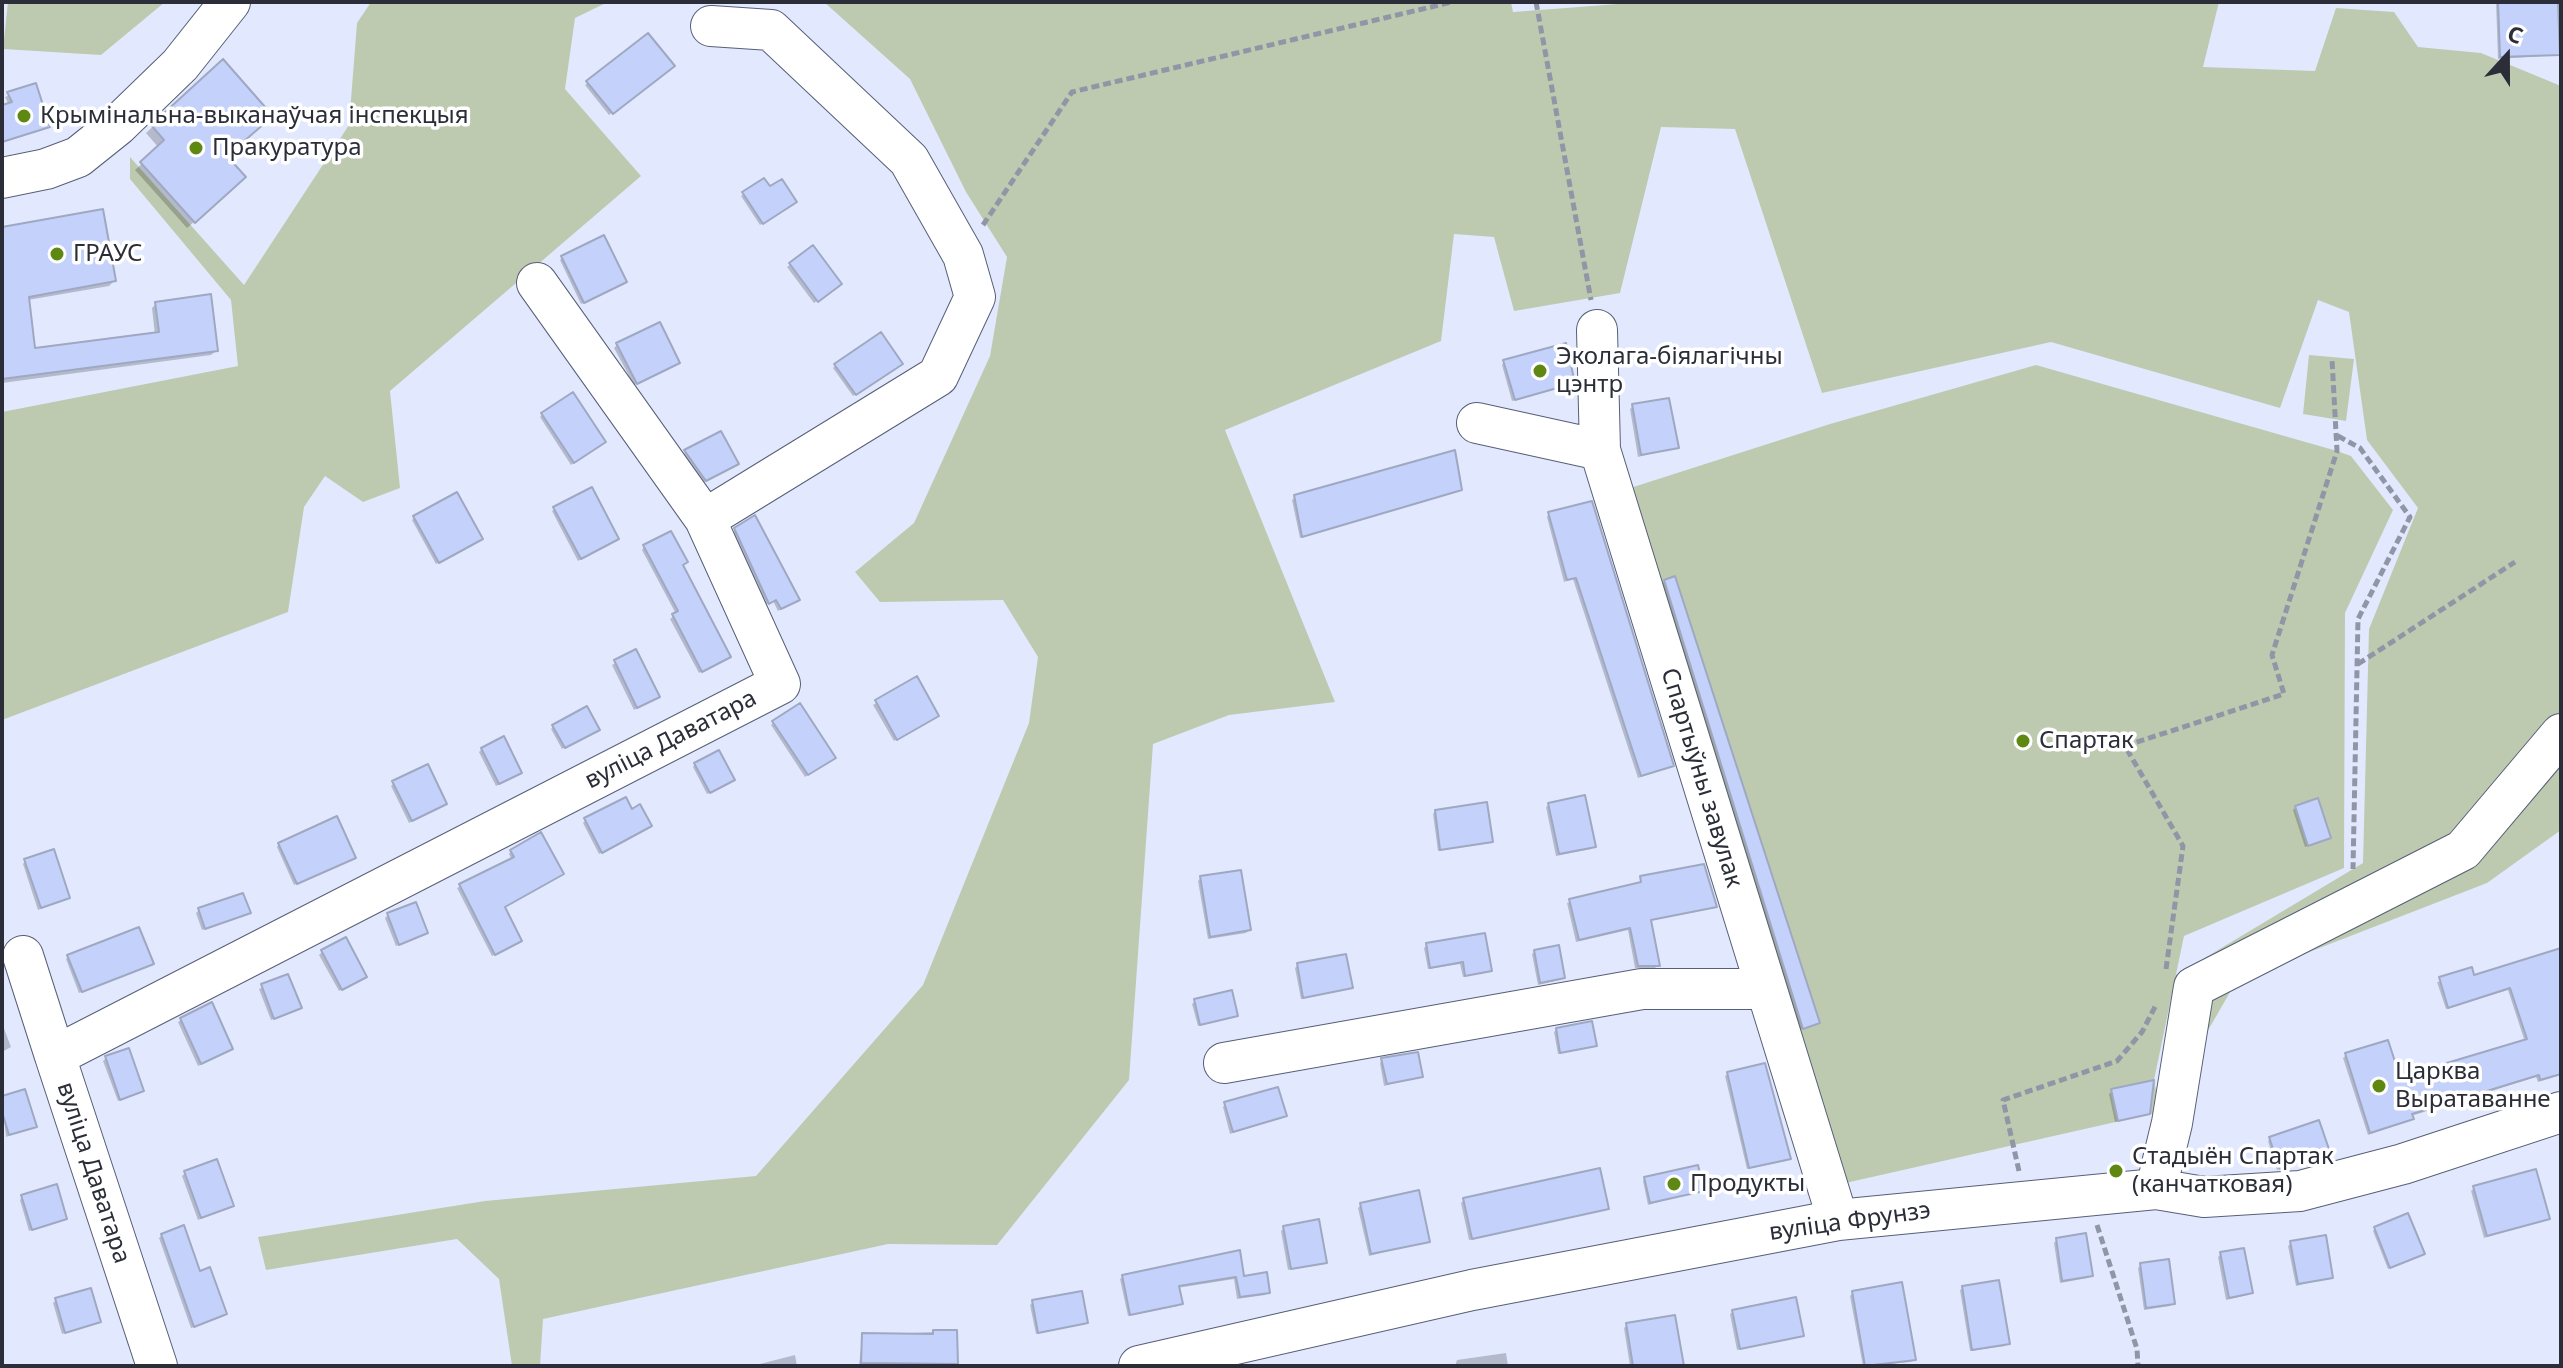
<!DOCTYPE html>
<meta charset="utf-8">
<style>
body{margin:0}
#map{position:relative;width:2563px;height:1368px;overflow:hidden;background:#e2e9ff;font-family:"Noto Sans",sans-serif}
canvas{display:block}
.frame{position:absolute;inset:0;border:4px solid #2b2e38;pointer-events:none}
.north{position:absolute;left:2467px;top:16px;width:80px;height:80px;-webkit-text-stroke:6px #fff;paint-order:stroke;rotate:21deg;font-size:22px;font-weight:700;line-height:32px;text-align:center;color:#2b2e38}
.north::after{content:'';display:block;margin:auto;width:28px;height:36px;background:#2b2e38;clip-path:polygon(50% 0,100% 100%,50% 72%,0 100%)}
</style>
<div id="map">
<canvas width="2563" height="1368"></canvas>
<div class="frame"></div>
<div class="north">С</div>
</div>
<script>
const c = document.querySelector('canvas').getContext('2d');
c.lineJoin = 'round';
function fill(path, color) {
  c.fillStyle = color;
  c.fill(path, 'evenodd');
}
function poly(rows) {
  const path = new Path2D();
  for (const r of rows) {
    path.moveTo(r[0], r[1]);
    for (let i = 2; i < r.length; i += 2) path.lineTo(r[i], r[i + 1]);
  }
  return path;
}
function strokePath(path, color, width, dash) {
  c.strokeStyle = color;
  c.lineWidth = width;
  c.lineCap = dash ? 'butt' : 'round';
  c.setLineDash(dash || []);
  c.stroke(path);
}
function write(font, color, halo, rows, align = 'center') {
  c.font = font + ' "Noto Sans",sans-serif';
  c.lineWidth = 7;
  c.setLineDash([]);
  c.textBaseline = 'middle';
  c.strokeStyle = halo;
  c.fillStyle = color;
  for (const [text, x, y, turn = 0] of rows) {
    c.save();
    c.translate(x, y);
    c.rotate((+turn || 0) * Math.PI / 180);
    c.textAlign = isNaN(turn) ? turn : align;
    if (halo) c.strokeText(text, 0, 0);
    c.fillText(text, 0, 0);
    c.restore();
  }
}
const green = poly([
 [8,2,165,2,101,55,3,49],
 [371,2,608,2,575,18,565,89,641,176,390,391,400,488,363,502,325,476,304,507,288,612,2,720,2,412,238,366,231,300,130,179,130,157,244,285,349,125,357,23],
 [824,2,1511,2,1513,12,1644,2,2219,2,2203,67,2315,71,2336,8,2394,12,2418,47,2481,53,2561,86,2561,830,2487,883,2237,980,2195,1053,2203,959,2363,863,2369,629,2418,508,2367,440,2349,312,2318,300,2280,408,2051,342,1822,393,1735,129,1661,127,1620,293,1514,311,1494,237,1454,234,1441,341,1225,430,1335,702,1229,715,1153,744,1129,1080,997,1245,888,1244,543,1319,540,1366,512,1366,499,1279,457,1239,266,1270,258,1237,485,1201,756,1176,923,985,1029,723,1038,657,1003,600,880,602,855,572,914,523,990,356,1007,257,966,192,910,79],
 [2309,355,2354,359,2346,421,2303,414],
 [2036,365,2337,451,2351,456,2393,510,2345,613,2344,868,2184,936,2154,1080,2160,1112,1841,1184,1624,490,1830,424]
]);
const shadow = poly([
 [2496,2,2556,2,2558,55,2498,59],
 [223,62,225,157,237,184,187,228,135,170,159,148,146,133],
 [669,68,609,115,585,85,588,83],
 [35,85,48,127,2,143,2,107,9,105,5,97],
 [744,194,792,204,760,225,741,196],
 [2,229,114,281,109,286,28,300,33,351,155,335,152,308,156,304,216,351,211,355,2,383],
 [813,248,837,286,814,303,787,267],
 [563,257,625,282,581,304,560,260],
 [617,345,675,365,634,385,614,348],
 [1504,362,1573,383,1512,401,1502,365],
 [836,365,897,366,853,396,833,368],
 [1633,406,1676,447,1638,457,1630,409],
 [542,415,601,445,571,465,540,417],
 [686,452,734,466,703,483,683,454],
 [1460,489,1300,538,1292,500,1295,497],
 [555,509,617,539,578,561,552,511],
 [1549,514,1671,765,1668,768,1638,778,1573,579,1564,582,1547,517],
 [414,518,478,541,436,564,412,520],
 [736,530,795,602,778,611,773,601,766,605,733,532],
 [644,547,682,564,726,659,699,673,670,619,676,614,642,550],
 [1665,581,1817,1023,1800,1030,1662,584],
 [636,652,658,697,634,710,612,665],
 [916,679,934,718,894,741,873,705],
 [774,722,830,760,805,777,771,725],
 [554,726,595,732,562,749,551,729],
 [482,749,517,775,496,786,479,752],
 [695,764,730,782,707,794,693,767],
 [394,783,445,804,409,823,391,786],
 [1549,805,1594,846,1591,849,1556,856,1546,807],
 [2296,807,2329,838,2326,840,2305,847,2293,810],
 [1435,811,1491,841,1438,851,1433,814],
 [586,820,647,828,599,854,583,823],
 [540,835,503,908,517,943,492,956,457,888,512,860,509,854,511,851],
 [279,844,351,860,294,885,277,847],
 [25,861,68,898,38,910,23,864],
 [1201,878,1249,930,1246,933,1208,939,1198,881],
 [1641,878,1715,907,1649,921,1658,965,1655,968,1635,968,1628,930,1576,942,1567,903,1639,885],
 [199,910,248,912,202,930,196,913],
 [388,915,426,933,396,946,385,918],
 [1427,945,1490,970,1463,977,1460,964,1428,969,1424,948],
 [2561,950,2561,1075,2538,1082,2536,1077,2411,1116,2409,1121,2368,1135,2343,1058,2346,1055,2399,1080,2525,1042,2508,990,2446,1009,2437,982,2473,977],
 [1535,951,1563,977,1560,980,1538,985,1532,954],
 [322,952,361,979,339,991,319,955],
 [69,957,149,966,79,993,66,959],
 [1298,965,1351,988,1301,999,1295,968],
 [287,976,299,1008,271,1020,259,989],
 [1195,1001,1236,1015,1198,1026,1192,1004],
 [181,1020,231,1049,198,1066,178,1022],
 [2,1023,11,1047,2,1052],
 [1557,1029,1595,1045,1558,1054,1554,1032],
 [106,1058,142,1091,118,1101,103,1061],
 [1382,1060,1421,1076,1384,1086,1380,1063],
 [1728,1074,1788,1158,1786,1161,1747,1169,1725,1076],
 [2112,1091,2148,1113,2115,1122,2109,1094],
 [2,1098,35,1126,6,1137],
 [1225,1104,1285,1116,1230,1134,1223,1107],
 [2271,1139,2328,1152,2277,1170,2268,1141],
 [185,1173,232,1206,198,1220,182,1176],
 [1645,1178,1702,1190,1648,1205,1643,1181],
 [2474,1188,2547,1218,2484,1238,2471,1191],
 [22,1197,65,1218,29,1231,20,1200],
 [1464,1200,1606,1208,1469,1240,1461,1203],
 [1361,1205,1428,1241,1369,1256,1358,1208],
 [1284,1228,1325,1262,1288,1270,1281,1231],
 [2375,1228,2422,1254,2388,1269,2373,1231],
 [162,1235,199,1274,225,1314,222,1317,191,1328,159,1238],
 [2057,1240,2091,1275,2088,1278,2060,1283,2054,1243],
 [2291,1243,2331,1277,2296,1286,2288,1246],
 [1238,1252,1243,1278,1268,1292,1265,1295,1237,1299,1234,1279,1177,1288,1181,1303,1178,1306,1128,1316,1120,1279,1123,1277],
 [2221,1254,2250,1293,2248,1295,2226,1300,2218,1257],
 [2141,1265,2173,1303,2170,1306,2144,1310,2138,1268],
 [1963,1288,2008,1343,2005,1346,1970,1351,1960,1290],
 [1853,1293,1913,1359,1911,1362,1863,1366,1850,1296],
 [56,1300,99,1321,62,1334,53,1303],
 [1033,1302,1086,1322,1036,1334,1030,1305],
 [1733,1312,1801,1335,1737,1350,1730,1314],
 [1627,1325,1681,1366,1630,1366,1624,1328],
 [934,1332,956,1363,953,1366,859,1365,863,1335],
 [1506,1353,1508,1366,1455,1366,1457,1360],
 [795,1355,797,1366,754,1366,756,1365]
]);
const building = poly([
 [2498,2,2558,2,2560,55,2500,57,2498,2],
 [648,33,675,66,613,114,586,81,648,33],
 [223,59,273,116,227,156,246,177,195,223,140,162,164,140,151,125,223,59],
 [36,83,50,127,2,142,2,105,12,102,7,92,36,83],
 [764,178,770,186,782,179,797,202,763,224,742,192,764,178],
 [103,209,116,281,29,297,35,348,159,332,155,302,211,294,218,351,2,379,2,227,103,209],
 [604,235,627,282,584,303,561,256,604,235],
 [813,245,842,284,818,302,789,263,813,245],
 [660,322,680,363,637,384,616,343,660,322],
 [881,332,903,364,856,395,834,364,881,332],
 [1566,343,1575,383,1515,400,1503,360,1566,343],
 [573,392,606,442,574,463,541,413,573,392],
 [1669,398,1679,448,1641,455,1632,404,1669,398],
 [721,431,739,464,706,481,684,450,721,431],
 [1455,450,1462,490,1302,537,1294,495,1455,450],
 [592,487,619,539,581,559,553,507,592,487],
 [457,492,483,539,439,563,413,516,457,492],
 [1592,501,1674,766,1641,776,1576,578,1567,580,1548,512,1592,501],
 [755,515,800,600,781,609,776,600,769,604,734,528,755,515],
 [671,531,688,562,683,565,731,657,702,672,672,614,678,611,643,545,671,531],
 [1675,576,1820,1023,1803,1029,1664,580,1675,576],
 [636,649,660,697,637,708,614,660,636,649],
 [917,676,939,716,897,740,875,700,917,676],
 [800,703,836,758,808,775,772,721,800,703],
 [587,706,600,730,565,748,552,725,587,706],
 [504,736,522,773,499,784,481,748,504,736],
 [719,750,735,780,710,793,694,763,719,750],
 [428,764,447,804,412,821,392,781,428,764],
 [1585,795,1596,847,1559,854,1548,803,1585,795],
 [626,797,632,809,640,804,652,826,602,853,584,818,626,797],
 [2318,798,2331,838,2308,846,2295,806,2318,798],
 [1487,802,1493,842,1440,850,1435,810,1487,802],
 [337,816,356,858,297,884,278,843,337,816],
 [541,832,564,874,505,907,522,941,495,955,459,884,514,857,510,850,541,832],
 [54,849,70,898,41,908,24,859,54,849],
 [1704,864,1717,907,1651,920,1660,966,1638,966,1630,928,1579,940,1569,899,1641,882,1640,876,1704,864],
 [1241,870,1251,930,1210,937,1200,876,1241,870],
 [243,893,251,913,205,929,198,908,243,893],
 [416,902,428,933,399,945,387,913,416,902],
 [139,927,154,964,82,992,67,955,139,927],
 [1485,933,1492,971,1465,976,1463,962,1430,968,1426,943,1485,933],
 [346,937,367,977,342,990,321,950,346,937],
 [1559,945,1565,978,1540,983,1534,950,1559,945],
 [2561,948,2561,1074,2540,1080,2539,1075,2412,1114,2414,1119,2370,1133,2345,1053,2388,1040,2400,1077,2527,1039,2510,988,2448,1008,2439,977,2472,967,2474,975,2561,948],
 [1346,954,1353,988,1303,998,1297,963,1346,954],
 [288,974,302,1008,274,1019,261,984,288,974],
 [1232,990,1238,1016,1200,1025,1194,999,1232,990],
 [212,1002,233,1049,201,1064,180,1018,212,1002],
 [1592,1021,1597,1046,1560,1053,1556,1028,1592,1021],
 [129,1048,144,1091,120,1100,105,1056,129,1048],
 [1418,1052,1423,1077,1387,1084,1381,1058,1418,1052],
 [1765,1063,1791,1159,1749,1168,1727,1072,1765,1063],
 [2154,1080,2150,1114,2118,1121,2111,1089,2154,1080],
 [1278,1087,1287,1116,1233,1132,1224,1102,1278,1087],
 [25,1089,37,1127,9,1135,2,1112,2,1096,25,1089],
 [2319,1120,2330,1152,2280,1169,2269,1137,2319,1120],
 [217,1159,234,1206,201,1218,184,1171,217,1159],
 [1698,1165,1704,1191,1650,1203,1644,1177,1698,1165],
 [1600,1168,1609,1209,1472,1239,1463,1198,1600,1168],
 [2536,1169,2550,1219,2487,1236,2473,1186,2536,1169],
 [57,1184,67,1219,32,1230,21,1195,57,1184],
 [1419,1190,1430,1242,1371,1254,1360,1203,1419,1190],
 [2408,1213,2425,1254,2390,1268,2374,1227,2408,1213],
 [1319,1219,1327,1263,1291,1269,1283,1226,1319,1219],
 [184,1225,200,1271,210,1267,227,1314,194,1327,161,1234,184,1225],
 [2086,1233,2093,1276,2062,1281,2056,1238,2086,1233],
 [2326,1235,2333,1278,2298,1284,2290,1241,2326,1235],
 [2244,1248,2253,1293,2229,1298,2220,1252,2244,1248],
 [1240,1250,1244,1276,1267,1272,1270,1293,1240,1297,1236,1277,1179,1286,1183,1304,1130,1315,1122,1275,1240,1250],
 [2169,1259,2175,1304,2146,1308,2140,1263,2169,1259],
 [1999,1280,2010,1344,1972,1350,1962,1286,1999,1280],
 [1902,1282,1916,1360,1865,1366,1852,1291,1902,1282],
 [91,1288,101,1322,65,1333,55,1298,91,1288],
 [1082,1291,1088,1323,1038,1333,1032,1300,1082,1291],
 [1796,1297,1804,1336,1740,1349,1732,1310,1796,1297],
 [1675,1315,1684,1366,1633,1366,1626,1323,1675,1315],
 [933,1330,957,1330,958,1364,861,1363,862,1333,933,1334,933,1330]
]);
const path = poly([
 [1536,2,1591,300],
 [983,225,1072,92,1452,2],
 [2338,436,2360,448,2410,517,2358,619,2353,869],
 [2358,664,2515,562],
 [2166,969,2183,846,2125,746,2284,694,2272,655,2337,451,2332,359],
 [2019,1171,2003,1100,2117,1061,2142,1032,2156,1005],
 [2097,1225,2137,1349,2138,1366]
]);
const minor = poly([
 [2,178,46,169,78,157,118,125,180,65,230,2],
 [537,283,705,519],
 [1597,330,1600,450,1838,1220],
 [1477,423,1600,450],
 [23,956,55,1056],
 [1224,1063,1642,989,1766,989],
 [2156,1189,2172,1123,2194,987,2463,850,2561,734],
 [157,1366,55,1056,780,684,705,519,938,376,975,297,963,255,909,160,771,30,711,26],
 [1139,1366,1472,1290,1838,1220,2156,1189,2204,1197,2300,1191,2403,1164,2561,1112]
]);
const markers = [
 [24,116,8,"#5f8813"],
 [196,148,8,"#5f8813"],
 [57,254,8,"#5f8813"],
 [1540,371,8,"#5f8813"],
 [2023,741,8,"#5f8813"],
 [2379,1086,8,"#5f8813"],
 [2116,1171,8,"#5f8813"],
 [1674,1184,8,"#5f8813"]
];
const poiNames = [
 ["Крымінальна-выканаўчая інспекцыя",40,116],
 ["Пракуратура",212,148],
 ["ГРАУС",73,254],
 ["Эколага-біялагічны",1556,357],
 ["цэнтр",1556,385],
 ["Спартак",2039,741],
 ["Царква",2395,1072],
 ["Выратаванне",2395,1100],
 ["Стадыён Спартак",2132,1157],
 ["(канчатковая)",2132,1185],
 ["Продукты",1690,1184]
];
const streetNames = [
 ["вуліца Даватара",671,740,-27],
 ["Спартыўны завулак",1701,778,73],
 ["вуліца Даватара",93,1173,72],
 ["вуліца Фрунзэ",1850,1222,-8]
];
fill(green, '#becab0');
fill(shadow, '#0003');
fill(building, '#c3d1fb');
strokePath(building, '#9fa8c1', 2);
strokePath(minor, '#575f76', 42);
strokePath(path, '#9196a7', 5, [8, 4]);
strokePath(minor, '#fff', 40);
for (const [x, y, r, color] of markers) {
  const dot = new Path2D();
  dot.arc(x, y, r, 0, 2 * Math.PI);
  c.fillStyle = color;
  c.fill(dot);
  strokePath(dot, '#fff', 3);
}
write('24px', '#2b2e38', '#fff', poiNames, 'left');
write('24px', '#2b2e38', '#fff', streetNames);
</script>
